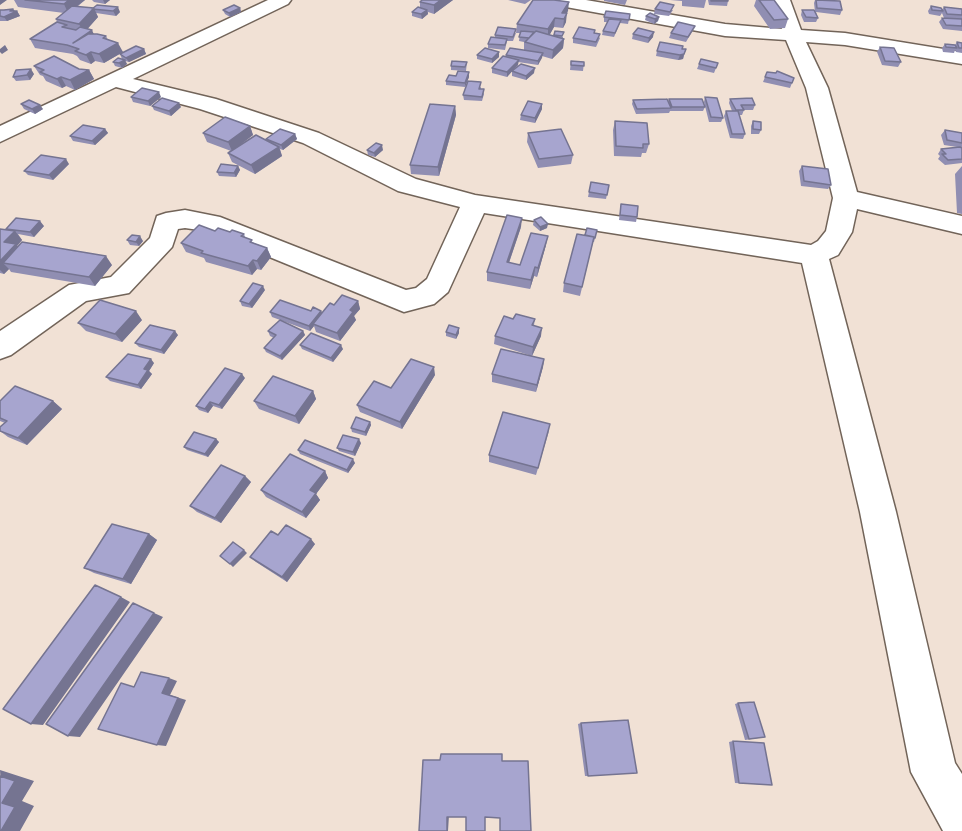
<!DOCTYPE html>
<style>
body{margin:0}
canvas{display:block;background:#f1e1d5}
</style>
<canvas width="962" height="831"></canvas>
<script>
const c = document.querySelector('canvas').getContext('2d');
c.lineJoin = 'round';
function poly(rows) {
  const path = new Path2D();
  for (const r of rows) {
    path.moveTo(r[0], r[1]);
    for (let i = 2; i < r.length; i += 2) path.lineTo(r[i], r[i + 1]);
  }
  return path;
}
function strokePath(path, color, width, dash) {
  c.strokeStyle = color;
  c.lineWidth = width;
  c.lineCap = dash ? 'butt' : 'round';
  c.setLineDash(dash || []);
  c.stroke(path);
}
function fill(path, color) {
  c.fillStyle = color;
  c.fill(path, 'evenodd');
}
const minor = poly([
 [268,0,291,0,288,4,133,79,216,99,319,133,416,179,475,195,811,245,818,241,826,231,833,198,806,88,786,40,725,36,555,5,546,0,586,0,725,24,782,29,772,0,790,0,801,30,845,33,962,52,962,64,845,45,806,42,828,88,857,192,962,216,962,234,857,209,852,232,838,255,829,259,896,512,955,763,962,774,962,831,943,831,911,772,860,512,802,263,484,213,448,292,434,304,404,312,206,231,185,228,178,229,172,247,129,293,86,301,11,355,0,359,0,331,69,285,111,277,150,238,157,216,166,213,185,210,220,217,406,290,416,288,427,279,460,207,398,191,303,143,200,109,116,87,0,142,0,126,268,0]
]);
const wall = poly([
 [14,0,85,0,77,7,120,12,116,16,96,13,98,17,87,29,94,34,106,36,108,40,123,52,104,63,95,61,91,64,80,60,77,56,73,54,35,48,30,39,57,22,56,19,64,13,18,7],
 [92,0,110,0,105,4,94,2],
 [422,0,453,0,434,14,428,12,428,14,422,19,412,16,412,12,420,8,420,2],
 [508,0,531,0,525,4],
 [604,0,627,0,625,5,604,1],
 [670,0,706,0,704,8,682,6,682,1],
 [708,0,728,0,728,1,727,6,709,5],
 [756,0,774,0,788,19,785,28,770,29,754,6],
 [815,0,827,0,842,10,840,15,816,12,818,18,816,22,804,22,801,15,802,10,815,12,814,3],
 [931,6,942,10,944,7,962,9,962,31,943,29,939,22,942,18,944,18,942,13,940,16,929,14,928,11],
 [240,8,241,12,230,17,225,14,223,10],
 [13,9,15,11,17,11,20,16,7,21,0,21,0,10,4,10],
 [655,9,673,10,669,16,654,14],
 [568,11,566,13,566,22,563,28,554,27,549,35,553,36,555,31,563,37,563,39,564,39,563,48,552,59,542,56,538,65,518,62,518,65,513,70,534,73,526,80,512,76,512,71,507,77,492,73,492,68,506,57,506,55,524,50,524,42,519,41,520,33,516,33,517,24],
 [630,14,628,24,620,23,614,37,602,35,603,31,607,22,604,22,604,17],
 [646,16,659,17,658,21,654,24,645,20],
 [693,30,686,42,669,38,671,33],
 [516,33,513,41,507,41,505,50,488,48,488,44,495,38,495,35],
 [595,33,600,38,596,47,573,43,573,38],
 [633,34,653,37,648,43,632,39],
 [957,42,962,43,962,53,956,52,955,50,954,53,943,52,942,48,945,44,955,45],
 [880,47,901,62,898,67,882,65,877,52],
 [144,49,146,54,129,62,125,61,127,64,122,68,115,66,113,62,122,59,120,54],
 [682,49,686,49,683,59,678,60,656,56,657,51],
 [477,55,499,57,492,63,477,59],
 [571,61,584,62,583,71,570,70],
 [467,62,466,71,451,70,451,66],
 [718,63,714,73,697,69,699,64],
 [34,66,89,70,94,79,75,90,66,86,62,88,46,81,43,76,40,75],
 [776,73,794,78,790,88,763,82,765,77],
 [34,74,30,80,16,81,13,77],
 [469,77,465,87,446,85,446,81],
 [481,87,481,89,484,94,482,101,464,100,463,95],
 [131,97,161,97,150,106,133,102],
 [705,97,723,118,721,122,709,122,704,102],
 [669,99,705,107,703,111,670,111,669,113,636,114,632,104,633,100,668,102],
 [730,99,755,105,753,110,744,110,742,115,739,115,745,134,743,139,730,138,724,116,726,111,732,111,729,103],
 [21,104,43,109,35,114,24,109],
 [542,104,542,109,535,123,520,120,521,115],
 [152,106,181,107,171,116,154,110],
 [455,106,456,115,439,176,411,174,410,165],
 [615,121,649,144,646,153,642,153,641,157,614,156,613,130],
 [753,121,761,130,759,134,751,134,751,126],
 [250,126,253,135,239,146,267,141,266,139,295,134,297,139,283,150,280,149,282,156,255,174,232,162,228,153,231,151,207,142,203,133],
 [105,129,108,133,95,145,73,141,70,136],
 [945,130,962,133,962,163,945,165,938,159,940,156,938,154,941,149,957,147,944,145,941,135],
 [528,133,573,155,571,164,538,168,527,142],
 [367,150,383,150,375,157,368,155],
 [69,164,53,180,28,175,24,171],
 [238,166,240,170,236,177,219,176,217,172],
 [802,166,831,185,828,189,801,186,799,171],
 [962,166,962,214,957,213,955,174],
 [591,182,609,185,606,199,588,197],
 [621,204,637,217,636,222,619,220],
 [534,220,547,228,540,231,533,225],
 [44,226,34,237,18,234,22,240,17,246,18,247,112,265,95,286,11,272,9,269,4,274,0,273,0,229,7,230,6,229],
 [521,227,509,263,520,265,546,245,537,277,534,276,530,289,487,281,487,272],
 [597,230,594,242,593,242,580,296,563,292,564,283,585,235],
 [215,231,244,234,245,237,254,243,267,248,271,257,261,270,257,269,252,275,206,262,204,258,186,252,181,243],
 [127,240,143,241,139,246,130,245],
 [265,290,252,308,242,306,240,301],
 [358,301,360,309,354,316,356,320,340,341,316,332,314,326,310,331,272,317,270,312,321,311,322,313,334,305],
 [513,319,535,319,534,325,541,336,532,356,494,344,495,336],
 [142,320,122,342,86,331,78,323],
 [268,331,303,331,305,335,282,360,266,352,264,348,274,338,270,336],
 [446,332,459,333,456,339,446,336],
 [178,335,164,354,139,347,135,343],
 [300,345,343,349,333,362,302,349],
 [544,359,543,367,536,392,492,382,492,374],
 [154,363,149,371,152,374,141,389,110,381,106,377],
 [435,375,402,429,360,412,357,405,391,388],
 [245,378,222,409,213,406,208,413,199,410,196,406],
 [313,391,316,399,299,424,259,409,254,401],
 [0,401,53,401,62,409,27,445,8,437,0,431,0,427,5,423,0,421],
 [370,422,371,425,366,436,352,432,351,428],
 [549,431,536,475,489,462,489,455],
 [216,439,219,442,208,457,187,450,184,447],
 [361,443,355,456,339,451,337,448],
 [298,450,355,463,348,473,300,454],
 [325,471,328,478,316,494,320,500,306,518,266,497,261,490],
 [245,476,251,482,221,523,197,512,190,506],
 [149,534,157,540,131,584,94,573,84,568],
 [278,535,315,544,287,582,256,562,250,557],
 [738,703,765,737,745,740,735,704],
 [581,723,588,776,585,776,578,724],
 [733,741,772,785,735,783,729,742]
]);
const shadedWall = poly([
 [0,0,7,0,0,5],
 [69,0,85,0,68,13,64,4],
 [103,0,110,0,105,4],
 [441,0,453,0,434,14,434,5],
 [569,2,568,11,563,19,562,13],
 [118,7,120,12,116,16,113,11],
 [94,8,98,17,84,33,79,24],
 [240,8,241,12,230,17,229,13],
 [13,9,15,12,17,11,20,16,7,21,4,17],
 [427,10,428,14,422,19,421,14],
 [567,13,566,22,563,28,564,19],
 [659,17,658,21,654,24,655,19],
 [555,18,554,27,548,38,548,29],
 [92,30,96,39,73,43],
 [654,32,653,37,648,43,649,38],
 [564,39,563,48,552,59,553,50],
 [118,43,123,52,104,63,99,54],
 [5,45,8,50,2,54,0,52,0,49],
 [144,49,146,54,129,62,126,58],
 [91,52,95,61,91,64,86,55],
 [499,52,499,57,492,63,492,59],
 [543,53,542,58,538,65,538,61],
 [684,54,683,59,678,60,680,55],
 [125,60,127,64,122,68,119,63],
 [519,60,518,65,507,77,507,72],
 [535,68,534,73,526,80,526,76],
 [31,69,34,74,30,80,27,75],
 [89,70,94,79,75,90,70,80],
 [469,72,469,77,465,87,465,83],
 [61,77,66,86,62,88,57,79],
 [159,92,161,97,150,106,148,101],
 [179,103,181,107,171,116,169,111],
 [542,104,542,109,535,123,535,118],
 [40,105,43,109,35,114,32,109],
 [455,106,456,115,439,176,438,167],
 [250,126,253,135,232,151,228,142],
 [105,129,108,133,95,145,92,141],
 [295,134,297,139,283,150,281,145],
 [382,145,383,150,375,157,374,153],
 [279,147,282,156,255,174,251,165],
 [66,159,69,164,53,180,49,175],
 [238,166,240,170,236,177,234,173],
 [522,218,521,227,506,271,507,262],
 [40,221,44,226,34,237,30,232],
 [548,224,547,228,540,231,540,227],
 [15,231,22,240,17,246,24,253,3,263,9,269,4,274,0,270,0,261,4,242],
 [140,236,143,241,139,246,136,242],
 [548,236,546,245,537,277,538,268],
 [267,248,271,257,261,270,257,261],
 [106,256,112,265,95,286,89,277],
 [253,260,257,269,252,275,248,266],
 [535,267,534,276,530,289,531,280],
 [263,286,265,290,252,308,249,304],
 [358,301,360,309,354,316,356,320,340,341,337,333,350,310],
 [136,311,142,320,122,342,115,334],
 [321,311,323,315,313,324,314,326,310,331,309,326],
 [459,328,459,333,456,339,456,335],
 [542,328,541,336,532,356,533,347],
 [175,331,178,335,164,354,161,350],
 [303,331,305,335,282,360,280,356],
 [341,345,343,349,333,362,331,358],
 [151,359,154,363,149,371,152,374,141,389,138,385,144,369],
 [544,359,543,367,536,392,537,385],
 [434,367,435,375,402,429,400,422],
 [242,374,245,378,222,409,219,405],
 [313,391,316,399,299,424,295,416],
 [53,401,62,409,27,445,18,438],
 [210,402,213,406,208,413,205,409],
 [370,422,371,425,366,436,365,432],
 [216,439,219,442,208,457,205,454],
 [359,439,361,443,355,456,353,452],
 [353,459,355,463,348,473,347,470],
 [325,471,328,478,316,494,320,500,306,518,302,512,310,490],
 [245,476,251,482,221,523,215,518],
 [149,534,157,540,131,584,123,579],
 [311,539,315,544,287,582,282,577],
 [244,550,247,553,233,567,230,564],
 [121,597,130,602,43,725,31,724],
 [154,613,163,617,80,737,68,736],
 [169,678,177,681,170,695,186,700,166,746,157,745,162,693],
 [0,770,34,781,22,801,34,806,20,831,1,831,2,803],
 [449,815,448,831,447,831,447,817]
]);
const building = poly([
 [25,0,69,0,64,4,25,0],
 [422,0,441,0,434,5,420,2,422,0],
 [533,0,554,0,569,2,562,13,567,13,564,19,555,18,548,29,517,24,533,0],
 [711,0,728,0,728,1,711,1,711,0],
 [759,0,774,0,788,19,774,20,759,0],
 [816,0,840,1,842,10,817,8,816,0],
 [660,2,674,5,670,12,655,9,660,2],
 [97,5,118,7,113,11,92,9,97,5],
 [234,5,240,8,229,13,223,10,234,5],
 [72,6,94,8,79,24,56,19,72,6],
 [931,6,941,8,943,11,932,10,931,6],
 [418,7,427,10,421,14,412,12,418,7],
 [944,7,962,9,962,15,947,14,944,7],
 [13,9,10,11,17,11,4,17,0,16,0,10,4,10,13,9],
 [802,10,814,10,818,18,806,17,802,10],
 [606,11,630,14,629,20,604,17,606,11],
 [650,13,659,17,655,19,646,16,650,13],
 [942,18,962,19,962,26,946,25,942,18],
 [609,19,621,20,615,33,603,31,609,19],
 [57,22,67,25,62,27,76,30,80,27,92,30,73,43,88,34,97,34,106,36,103,38,118,43,99,54,91,52,86,55,75,51,79,49,67,45,30,39,57,22],
 [678,22,695,26,688,37,671,33,678,22],
 [498,27,516,29,513,37,495,35,498,27],
 [579,27,595,30,594,33,600,34,596,42,573,38,579,27],
 [638,28,654,32,649,38,633,34,638,28],
 [521,31,534,32,529,38,519,37,521,31],
 [536,31,564,39,553,50,525,42,536,31],
 [555,31,564,32,562,36,554,35,555,31],
 [491,37,507,39,505,45,488,44,491,37],
 [660,42,683,46,682,49,686,49,684,54,680,55,657,51,660,42],
 [957,42,962,43,962,48,959,48,957,42],
 [945,44,955,45,957,48,946,47,945,44],
 [136,46,144,49,126,58,120,54,136,46],
 [880,47,894,48,901,62,885,61,880,47],
 [485,48,499,52,492,59,477,55,485,48],
 [510,48,543,53,538,61,506,55,510,48],
 [54,56,79,69,89,70,70,80,61,77,57,79,40,72,44,70,34,66,54,56],
 [503,56,519,60,507,72,492,68,503,56],
 [118,58,125,60,119,63,113,62,118,58],
 [701,59,718,63,716,68,699,64,701,59],
 [452,61,467,62,465,67,451,66,452,61],
 [571,61,584,62,584,66,571,65,571,61],
 [521,64,535,68,526,76,512,71,521,64],
 [31,69,27,75,13,77,16,70,31,69],
 [458,71,469,72,465,83,446,81,449,75,456,76,458,71],
 [777,71,794,78,792,83,765,77,767,72,776,73,777,71],
 [468,81,481,82,479,89,484,89,482,97,463,95,468,81],
 [142,88,159,92,148,101,131,97,142,88],
 [705,97,717,98,723,118,711,117,705,97],
 [162,98,179,103,169,111,152,106,162,98],
 [752,98,755,105,741,105,744,110,736,110,730,99,752,98],
 [667,99,671,108,637,109,633,100,667,99],
 [669,99,702,99,705,107,672,107,669,99],
 [29,100,40,105,32,109,21,104,29,100],
 [528,101,542,104,535,118,521,115,528,101],
 [430,104,455,106,438,167,410,165,430,104],
 [726,111,738,111,745,134,732,134,726,111],
 [225,117,250,126,228,142,203,133,225,117],
 [615,121,647,123,649,144,643,144,643,148,616,146,615,121],
 [753,121,761,122,761,130,753,129,753,121],
 [83,125,105,129,92,141,70,136,83,125],
 [280,129,295,134,281,145,266,139,280,129],
 [561,129,573,155,539,159,528,133,561,129],
 [945,130,962,133,962,143,947,140,945,130],
 [256,135,279,147,251,165,228,153,256,135],
 [376,143,382,145,374,153,367,150,376,143],
 [960,147,962,148,962,159,948,160,942,154,946,154,941,149,960,147],
 [41,155,66,159,49,175,24,171,41,155],
 [221,164,238,166,234,173,217,172,221,164],
 [802,166,828,169,831,185,804,181,802,166],
 [591,182,609,185,607,195,589,192,591,182],
 [621,204,638,206,637,217,620,215,621,204],
 [507,215,522,218,507,262,520,265,531,233,548,236,538,268,535,267,531,280,487,272,507,215],
 [541,217,548,224,540,227,534,220,541,217],
 [16,218,40,221,30,232,6,229,16,218],
 [199,225,215,231,218,228,230,232,232,230,244,234,241,236,252,240,250,242,267,248,257,261,253,260,248,266,201,253,203,251,181,243,199,225],
 [587,228,597,230,595,238,594,238,594,237,585,235,587,228],
 [0,229,15,231,4,242,16,244,0,261,0,229],
 [577,234,594,237,582,287,564,283,577,234],
 [132,235,140,236,136,242,127,240,132,235],
 [22,242,106,256,89,277,3,263,22,242],
 [253,283,263,286,249,304,240,301,253,283],
 [342,295,358,301,350,310,353,312,337,333,313,324,330,303,334,305,342,295],
 [100,300,136,311,115,334,78,323,100,300],
 [280,300,311,311,313,307,321,311,309,326,270,312,280,300],
 [516,314,535,319,532,325,542,328,533,347,495,336,504,316,513,319,516,314],
 [280,320,303,331,280,356,264,348,276,335,268,331,280,320],
 [150,325,175,331,161,350,135,343,150,325],
 [449,325,459,328,456,335,446,332,449,325],
 [311,333,341,345,331,358,300,345,311,333],
 [501,349,544,359,537,385,492,374,501,349],
 [128,354,151,359,144,369,148,370,138,385,106,377,128,354],
 [411,359,434,367,400,422,357,405,374,381,391,388,411,359],
 [225,368,242,374,219,405,210,402,205,409,196,406,225,368],
 [273,376,313,391,295,416,254,401,273,376],
 [15,386,53,401,18,438,0,431,0,427,7,421,0,418,0,401,15,386],
 [503,412,550,424,538,468,489,455,503,412],
 [356,417,370,422,365,432,351,428,356,417],
 [194,432,216,439,205,454,184,447,194,432],
 [343,435,359,439,353,452,337,448,343,435],
 [305,440,353,459,347,470,298,450,305,440],
 [290,454,325,471,310,490,316,493,302,512,261,490,290,454],
 [221,465,245,476,215,518,190,506,221,465],
 [112,524,149,534,123,579,84,568,112,524],
 [286,525,311,539,282,577,250,557,271,531,278,535,286,525],
 [233,542,244,550,230,564,220,556,233,542],
 [95,585,121,597,31,724,3,709,95,585],
 [133,603,154,613,68,736,46,724,133,603],
 [141,672,169,678,162,693,178,698,157,745,98,729,121,683,134,687,141,672],
 [754,702,765,737,749,739,738,703,754,702],
 [628,720,637,773,588,776,581,723,628,720],
 [733,741,764,743,772,785,739,783,733,741],
 [441,754,502,754,502,761,528,761,531,831,500,831,500,818,485,817,485,831,466,831,466,817,447,817,447,831,419,831,423,760,440,760,441,754],
 [0,776,15,781,2,803,15,807,1,831,0,831,0,776]
]);
strokePath(minor, '#726459', 3);
fill(minor, '#fff');
fill(wall, '#908eb2');
fill(shadedWall, '#757491');
fill(building, '#a7a5cf');
strokePath(building, '#757491', 1.5);
</script>
